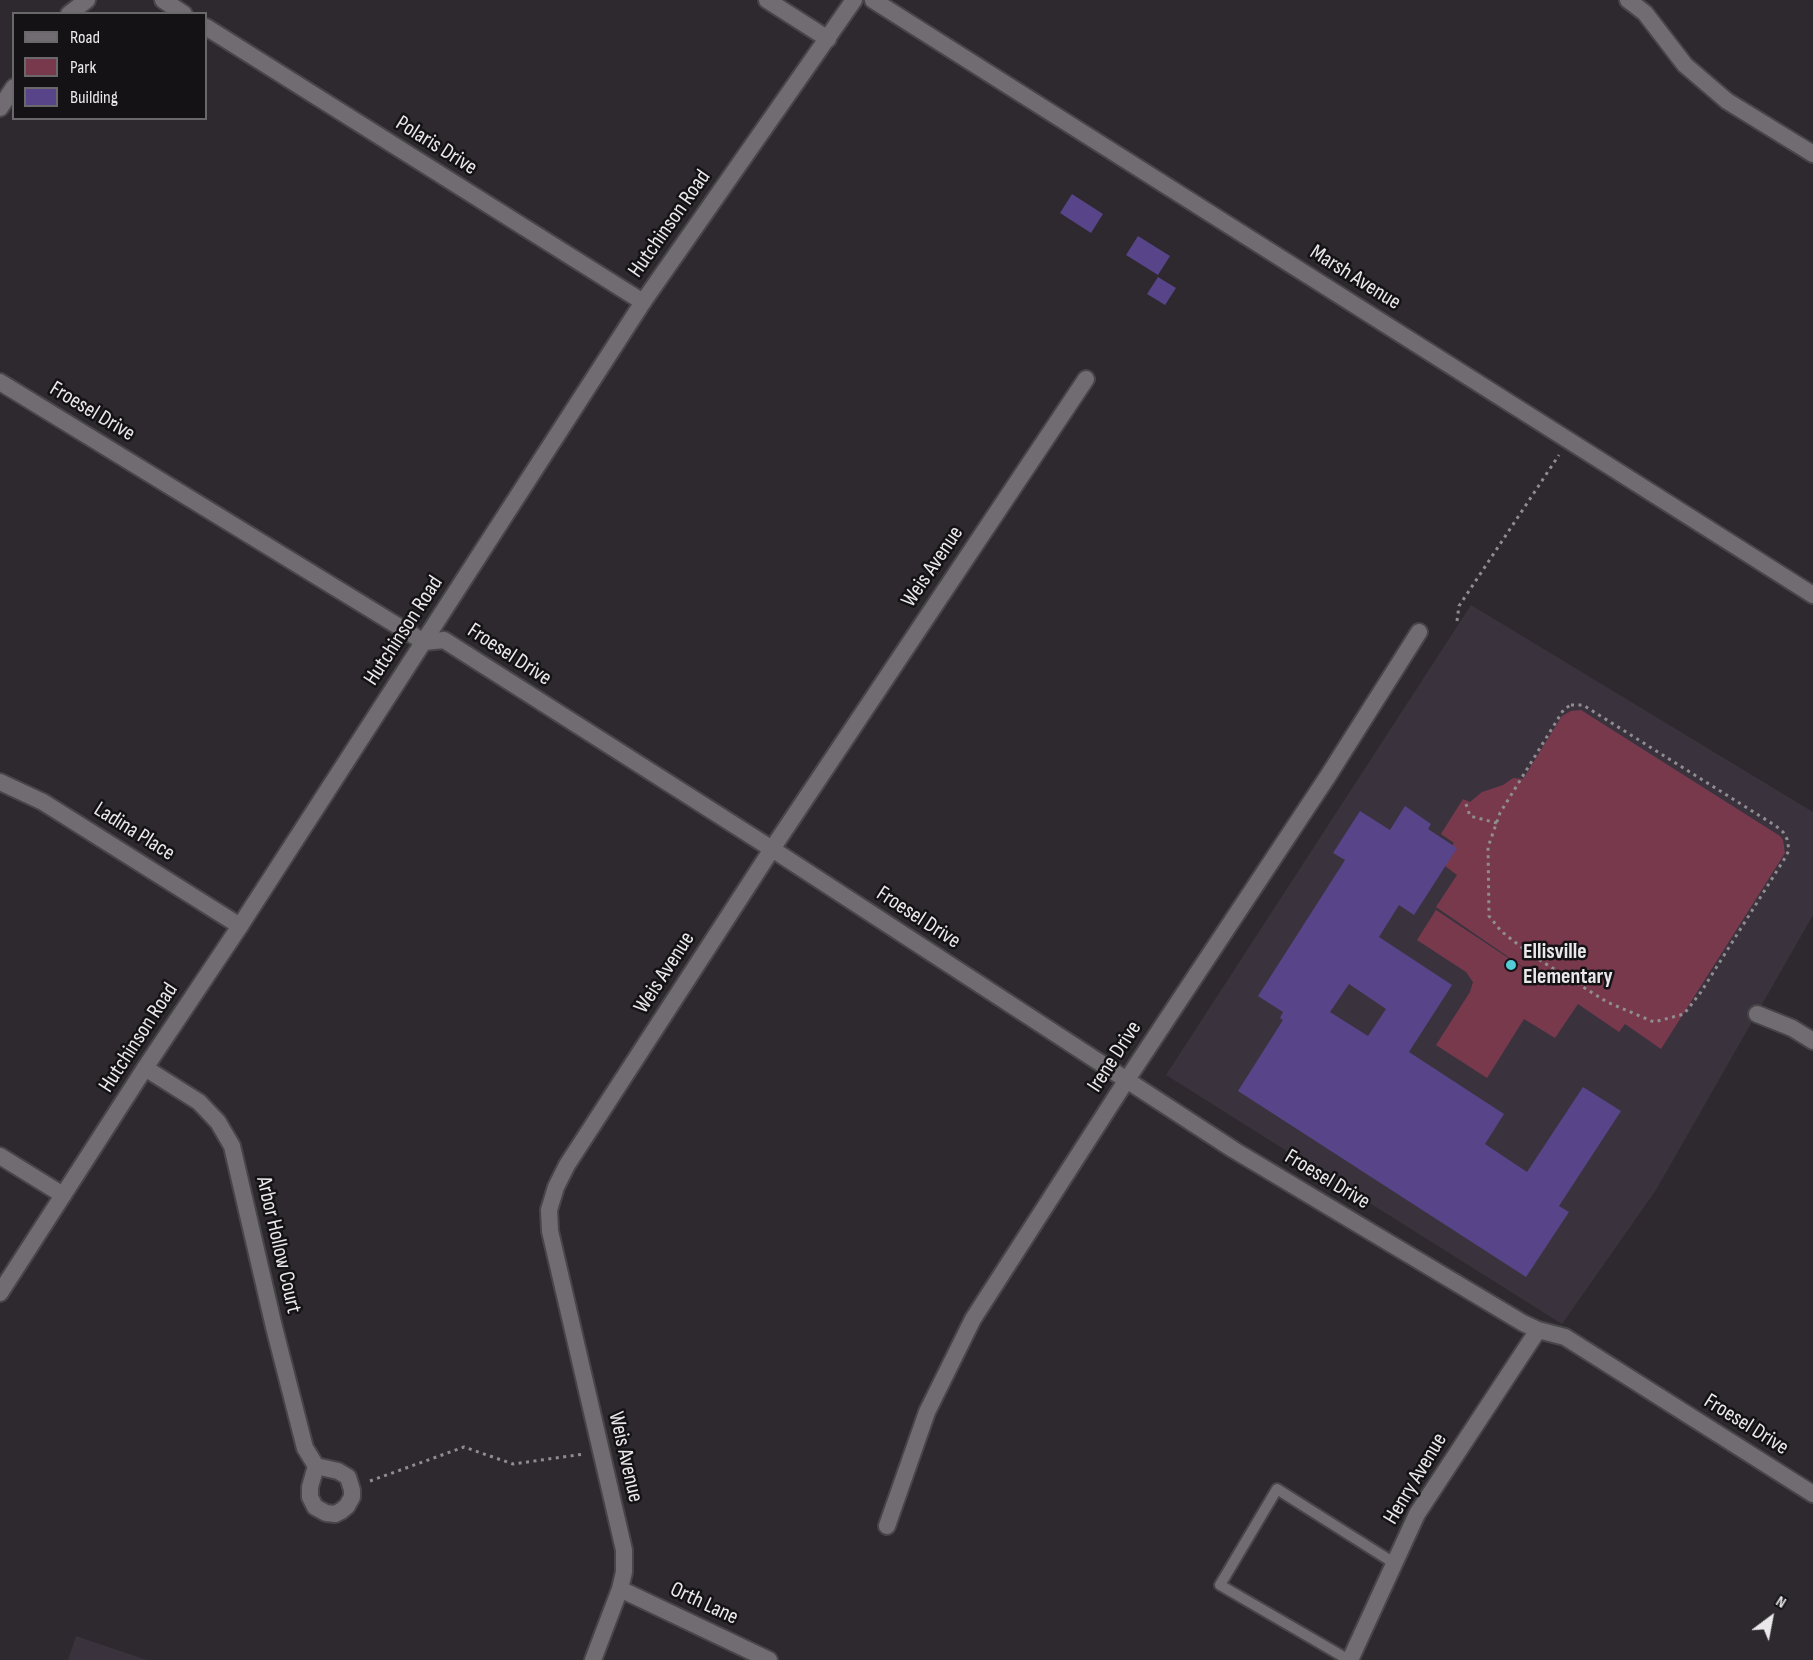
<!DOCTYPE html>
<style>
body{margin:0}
#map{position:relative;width:1813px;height:1660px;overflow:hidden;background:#2d292e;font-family:"Sofia Sans Condensed",sans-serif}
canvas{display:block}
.legend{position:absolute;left:12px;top:12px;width:195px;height:108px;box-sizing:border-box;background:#141215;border:2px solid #6a686b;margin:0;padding:8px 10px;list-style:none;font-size:18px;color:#eae8eb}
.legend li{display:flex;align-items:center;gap:12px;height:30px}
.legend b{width:30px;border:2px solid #6a686b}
.north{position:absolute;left:1741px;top:1588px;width:60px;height:60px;-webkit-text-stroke:4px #141215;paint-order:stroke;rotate:32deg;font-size:16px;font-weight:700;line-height:24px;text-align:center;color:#eae8eb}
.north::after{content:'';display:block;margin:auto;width:21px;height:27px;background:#eae8eb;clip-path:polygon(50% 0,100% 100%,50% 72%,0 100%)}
</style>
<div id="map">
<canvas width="1813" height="1660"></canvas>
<ul class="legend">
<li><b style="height:8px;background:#706c71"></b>Road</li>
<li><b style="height:16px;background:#78394d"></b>Park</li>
<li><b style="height:16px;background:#574489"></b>Building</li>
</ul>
<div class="north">N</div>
</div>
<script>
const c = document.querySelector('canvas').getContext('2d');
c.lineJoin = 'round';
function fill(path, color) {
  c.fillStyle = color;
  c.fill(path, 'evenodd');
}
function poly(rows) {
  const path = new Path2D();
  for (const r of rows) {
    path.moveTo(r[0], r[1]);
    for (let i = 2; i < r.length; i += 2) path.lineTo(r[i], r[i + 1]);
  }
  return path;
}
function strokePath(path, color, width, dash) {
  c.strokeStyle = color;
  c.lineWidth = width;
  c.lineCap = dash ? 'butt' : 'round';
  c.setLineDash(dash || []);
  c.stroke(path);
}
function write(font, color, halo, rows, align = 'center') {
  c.font = font + ' "Sofia Sans Condensed",sans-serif';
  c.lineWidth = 5;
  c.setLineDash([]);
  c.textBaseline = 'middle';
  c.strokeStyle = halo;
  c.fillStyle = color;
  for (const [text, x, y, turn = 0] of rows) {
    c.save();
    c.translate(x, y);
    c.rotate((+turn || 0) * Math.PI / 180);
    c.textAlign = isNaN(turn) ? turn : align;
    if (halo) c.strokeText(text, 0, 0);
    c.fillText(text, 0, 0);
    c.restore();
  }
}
const built = poly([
 [1471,605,1813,812,1813,915,1656,1190,1562,1324,1166,1075],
 [76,1636,147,1660,68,1660]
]);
const green = poly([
 [1581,710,1780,836,1783,840,1785,853,1661,1049,1625,1024,1619,1032,1578,1004,1555,1038,1524,1019,1487,1078,1436,1045,1470,992,1473,982,1466,972,1417,940,1436,910,1549,985,1436,907,1457,875,1441,863,1454,843,1441,834,1463,799,1470,802,1482,792,1503,785,1513,778,1523,779,1562,716,1571,711]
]);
const building = poly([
 [1072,194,1103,214,1091,233,1060,213],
 [1138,236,1170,256,1158,275,1126,255],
 [1158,277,1176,288,1165,305,1147,294],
 [1405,806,1431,824,1428,829,1457,848,1414,915,1399,905,1379,937,1452,985,1409,1052,1504,1114,1485,1144,1527,1172,1583,1087,1621,1111,1559,1206,1569,1212,1526,1277,1238,1091,1283,1020,1280,1018,1283,1012,1258,996,1345,860,1333,853,1360,811,1390,830],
 [1349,984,1386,1009,1368,1036,1330,1012]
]);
const path = poly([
 [1457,621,1459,606,1559,455],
 [1571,705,1583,705,1776,826,1783,832,1787,839,1789,850,1785,858,1701,992,1684,1014,1654,1022,1607,1002,1530,954,1501,931,1489,916,1488,847,1500,813,1564,709,1571,705],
 [1466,804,1470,816,1497,823],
 [370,1481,464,1447,513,1464,584,1454]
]);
const service = poly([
 [1349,1660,1220,1585,1277,1489,1394,1563]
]);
const minor = poly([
 [163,0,184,14],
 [767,0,828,39],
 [873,0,1813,595],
 [1628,0,1645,13,1685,65,1727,101,1813,154],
 [69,14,87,0],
 [206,27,643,302],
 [0,108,14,87],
 [0,382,424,642,444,640,772,849,1234,1150,1523,1323,1538,1330,1565,1337,1813,1494],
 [0,782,43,802,240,926],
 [1757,1014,1792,1028,1813,1041],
 [145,1068,199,1102,218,1122,232,1146,274,1327,305,1448,316,1466,338,1471,348,1477,352,1490,352,1497,347,1506,341,1511,335,1514,326,1513,315,1507,310,1497,310,1487,316,1466],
 [0,1156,63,1195],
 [887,1526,927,1412,973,1319,1126,1081,1328,776,1419,632],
 [620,1589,769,1660],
 [593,1660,620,1589,624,1572,624,1550,550,1231,549,1210,556,1187,567,1165,772,849,1086,379],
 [1350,1660,1417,1514,1538,1330]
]);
const tertiary = poly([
 [0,1293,145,1068,240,926,643,302,854,0]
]);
const markers = [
 [1511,965,6,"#52ccd6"]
];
const streetNames = [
 ["Polaris Drive",436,146,32],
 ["Hutchinson Road",670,224,-55],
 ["Marsh Avenue",1355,278,32],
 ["Froesel Drive",92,412,31],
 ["Weis Avenue",933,567,-56],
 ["Hutchinson Road",404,631,-57],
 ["Froesel Drive",509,655,33],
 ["Ladina Place",134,832,32],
 ["Froesel Drive",918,918,33],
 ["Weis Avenue",665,973,-57],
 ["Hutchinson Road",139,1038,-57],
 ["Irene Drive",1115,1057,-57],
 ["Froesel Drive",1327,1180,31],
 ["Arbor Hollow Court",278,1245,77],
 ["Froesel Drive",1746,1425,32],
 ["Weis Avenue",625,1457,77],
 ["Henry Avenue",1416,1479,-59],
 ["Orth Lane",704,1604,25]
];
const poiNames = [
 ["Ellisville",1523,952],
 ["Elementary",1523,977]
];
fill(built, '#3a333d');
fill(green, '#78394d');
fill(building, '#574489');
strokePath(service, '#484549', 14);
strokePath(minor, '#484549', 20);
strokePath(tertiary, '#484549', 20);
strokePath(path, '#908d91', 3, [3, 4.5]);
strokePath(service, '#706c71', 10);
strokePath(minor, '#706c71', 16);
strokePath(tertiary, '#706c71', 16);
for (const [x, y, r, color] of markers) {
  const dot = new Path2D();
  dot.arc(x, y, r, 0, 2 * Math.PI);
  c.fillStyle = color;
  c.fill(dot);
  strokePath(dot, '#141215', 2);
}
write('22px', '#eae8eb', '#141215', streetNames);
write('bold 22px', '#eae8eb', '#141215', poiNames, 'left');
</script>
